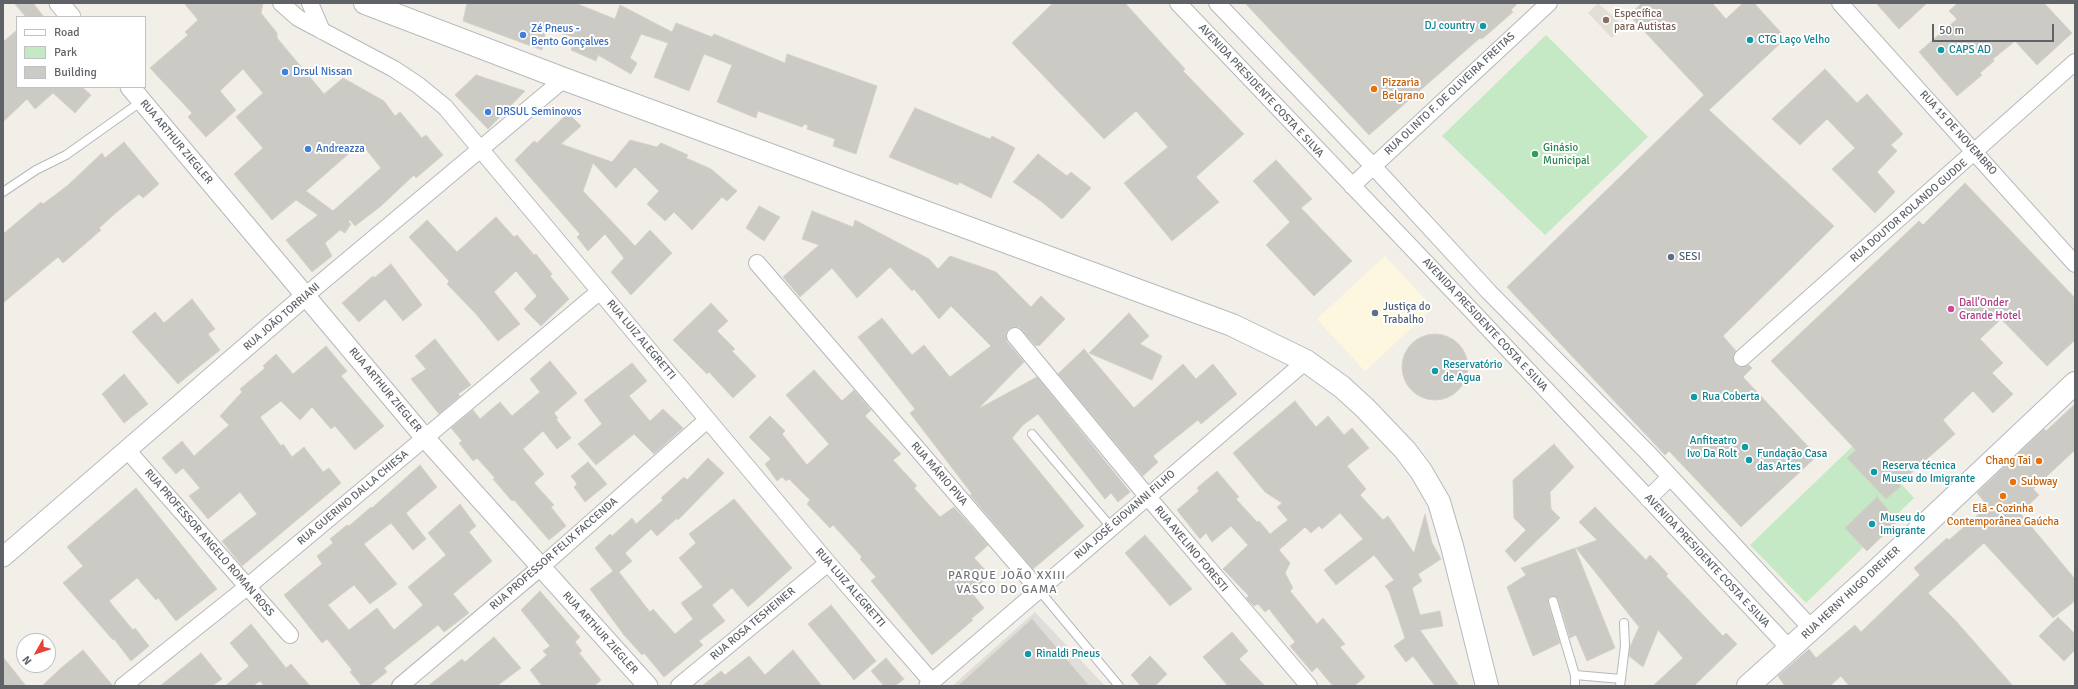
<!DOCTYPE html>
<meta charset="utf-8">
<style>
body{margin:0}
#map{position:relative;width:2078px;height:689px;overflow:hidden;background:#f1efe8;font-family:Signika,sans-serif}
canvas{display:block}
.frame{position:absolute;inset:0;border:4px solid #5f6368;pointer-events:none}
.legend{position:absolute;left:16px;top:16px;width:130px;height:72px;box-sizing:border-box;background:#fff;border:1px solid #bfc1c3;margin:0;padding:5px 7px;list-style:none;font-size:12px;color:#5f6368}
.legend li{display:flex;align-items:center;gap:8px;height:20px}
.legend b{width:20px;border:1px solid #bfc1c3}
.north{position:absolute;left:16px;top:633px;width:40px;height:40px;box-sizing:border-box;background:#fff;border:1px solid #bfc1c3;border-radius:50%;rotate:231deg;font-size:11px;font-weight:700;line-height:16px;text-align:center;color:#5f6368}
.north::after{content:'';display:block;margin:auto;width:14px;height:18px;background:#ea4335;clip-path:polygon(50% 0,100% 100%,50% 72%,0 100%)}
.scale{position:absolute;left:1932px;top:24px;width:122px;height:18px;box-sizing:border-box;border:2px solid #5f6368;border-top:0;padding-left:5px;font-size:12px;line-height:14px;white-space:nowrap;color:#5f6368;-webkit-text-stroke:3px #fff;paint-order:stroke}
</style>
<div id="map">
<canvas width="2078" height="689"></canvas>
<div class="frame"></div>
<ul class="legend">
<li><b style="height:5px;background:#fff"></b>Road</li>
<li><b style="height:11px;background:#c5e8c5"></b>Park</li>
<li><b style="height:11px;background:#cccac5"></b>Building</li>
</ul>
<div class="north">N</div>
<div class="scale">50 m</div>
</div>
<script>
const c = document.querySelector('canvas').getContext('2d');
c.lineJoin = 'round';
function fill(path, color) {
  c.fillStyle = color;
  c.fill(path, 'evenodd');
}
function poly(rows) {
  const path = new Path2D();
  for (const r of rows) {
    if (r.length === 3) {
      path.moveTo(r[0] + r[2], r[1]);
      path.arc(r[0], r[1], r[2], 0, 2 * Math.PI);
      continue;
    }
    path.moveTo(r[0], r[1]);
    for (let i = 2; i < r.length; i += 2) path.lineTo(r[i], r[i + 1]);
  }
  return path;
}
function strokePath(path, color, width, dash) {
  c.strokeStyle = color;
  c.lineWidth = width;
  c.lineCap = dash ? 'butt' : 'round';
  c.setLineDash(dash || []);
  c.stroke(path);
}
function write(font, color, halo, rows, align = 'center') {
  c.font = font + ' Signika,sans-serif';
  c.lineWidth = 4;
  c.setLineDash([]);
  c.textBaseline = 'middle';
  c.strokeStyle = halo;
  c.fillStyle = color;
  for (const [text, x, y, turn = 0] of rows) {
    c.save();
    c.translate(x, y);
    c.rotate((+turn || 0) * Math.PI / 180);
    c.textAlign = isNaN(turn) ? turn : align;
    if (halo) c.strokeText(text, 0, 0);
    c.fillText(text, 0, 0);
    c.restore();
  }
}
const commercial = poly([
 [1385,256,1433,308,1365,371,1317,319]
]);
const industrial = poly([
 [1035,612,1105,686,952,686]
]);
const education = poly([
 [1598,3,1623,26,1612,38,1588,13]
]);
const green = poly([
 [1546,35,1648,137,1545,235,1442,136],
 [1860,439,1914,498,1806,603,1750,545]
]);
const building = poly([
 [14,3,33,3,44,17,26,17,14,3],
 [184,3,263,3,261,13,277,33,277,38,324,94,343,78,384,101,395,116,400,112,422,138,426,135,443,155,416,178,414,175,381,206,355,226,350,220,348,222,351,224,345,233,340,230,325,243,332,256,312,272,286,240,318,215,296,200,272,220,234,174,263,148,236,117,263,93,243,69,220,91,236,110,206,137,188,117,192,113,150,68,188,35,185,32,198,20,184,3],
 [361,143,381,168,333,211,306,191,361,143],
 [467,3,575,3,615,19,620,5,672,32,676,23,712,37,714,34,785,63,787,54,877,86,856,154,833,146,835,139,807,129,808,126,805,124,802,127,758,111,756,118,717,102,732,65,704,54,689,91,654,77,668,43,641,34,630,58,637,63,631,74,598,55,596,61,571,50,576,38,546,29,542,50,463,21,467,3],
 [1053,3,1125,3,1185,69,1183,71,1244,134,1196,177,1219,202,1172,241,1124,183,1168,147,1136,111,1104,139,1012,43,1053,3],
 [1245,3,1518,3,1511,10,1513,12,1482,39,1480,38,1369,135,1245,3],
 [1642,3,1712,3,1726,19,1743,3,1754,3,1786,38,1709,110,1834,226,1723,336,1736,351,1733,355,1735,364,1739,367,1749,365,1752,368,1743,377,1817,456,1741,527,1669,451,1665,455,1507,287,1704,95,1629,15,1642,3],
 [1876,3,1927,3,1899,29,1876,3],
 [1958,3,2044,3,2072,33,2037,65,2015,41,1993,59,1994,61,1980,73,1982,75,1957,96,1919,52,1957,19,1949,11,1958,3],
 [17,30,17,87,82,87,91,95,75,113,53,93,35,109,27,99,3,122,3,42,17,30],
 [1825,69,1857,103,1867,94,1903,134,1891,145,1897,151,1877,172,1895,192,1875,213,1832,169,1855,148,1827,119,1800,145,1772,119,1825,69],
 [476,75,525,91,488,129,455,95,476,75],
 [915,108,990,139,992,136,1015,148,991,198,959,182,958,185,889,157,915,108],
 [568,113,581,126,561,144,612,162,630,140,657,147,661,143,688,155,686,158,711,169,737,191,727,201,722,197,692,230,674,212,665,221,647,204,659,191,635,167,616,188,593,163,583,191,635,246,650,230,672,253,631,295,611,272,624,258,605,234,588,251,577,237,580,234,515,160,534,141,537,143,568,113],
 [124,142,159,184,143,198,139,194,118,211,99,228,101,230,63,263,58,257,3,303,3,234,41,202,43,204,67,186,102,153,105,158,124,142],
 [1038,154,1067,176,1071,172,1091,188,1062,219,1042,202,1013,182,1038,154],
 [1276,160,1312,199,1301,208,1352,261,1314,296,1266,245,1290,222,1253,181,1276,160],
 [1965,183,2075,298,2075,340,2047,366,2001,319,1980,339,2003,363,1992,373,2013,394,1993,413,1973,391,1943,420,1955,434,1899,484,1901,486,1886,499,1847,458,1856,450,1771,361,1919,221,1923,225,1965,183],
 [759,206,780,217,764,241,746,228,759,206],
 [812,211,853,227,855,220,929,259,938,269,950,256,996,272,1031,307,1041,296,1065,319,1039,346,1037,345,1036,346,1019,327,1014,327,1009,329,1006,333,1007,342,1024,362,978,409,1037,377,1130,492,1118,502,1111,493,1105,499,1038,414,1023,425,1012,438,1084,526,1033,569,970,495,972,494,910,413,915,409,858,337,882,318,912,355,924,345,950,377,991,346,951,306,939,319,914,289,912,291,890,267,857,298,832,268,800,297,783,277,819,245,802,239,812,211],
 [496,217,514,237,517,235,534,255,536,254,552,274,550,276,569,299,541,326,524,309,537,296,516,271,494,292,520,324,498,341,476,314,447,284,449,281,409,237,427,220,457,252,496,217],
 [391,264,422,305,403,321,385,299,359,322,342,303,373,276,374,278,391,264],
 [192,299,215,329,208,334,220,350,178,384,132,332,155,312,164,323,192,299],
 [711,303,728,321,717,331,735,349,732,351,756,376,733,398,709,372,707,374,673,340,711,303],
 [1129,313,1149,336,1140,344,1162,356,1152,380,1089,353,1129,313],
 [1435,367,33],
 [435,339,471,385,458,394,460,396,439,414,411,379,426,369,415,356,435,339],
 [326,346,347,371,341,376,384,426,355,450,335,426,331,429,312,407,300,420,281,401,260,417,281,446,283,444,292,457,304,447,323,472,329,468,341,483,242,566,222,541,257,514,240,492,208,519,189,496,200,488,183,468,176,474,162,458,182,441,194,456,229,425,220,416,242,392,240,389,265,368,263,366,276,354,293,374,326,346],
 [1084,349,1134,408,1183,364,1196,379,1213,364,1237,394,1201,424,1198,420,1153,456,1158,462,1143,476,1058,374,1084,349],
 [550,361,577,393,554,413,558,418,556,419,571,438,557,449,543,431,523,449,544,474,534,483,554,505,551,507,566,526,549,540,514,500,512,501,493,479,495,478,477,458,473,461,459,443,462,441,451,428,473,410,480,419,500,402,512,416,540,392,530,379,550,361],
 [632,363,647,381,629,396,650,421,663,409,683,428,654,454,634,434,596,465,578,444,602,424,584,400,632,363],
 [814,370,842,401,854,390,871,410,865,416,901,454,893,460,917,486,914,488,940,517,954,507,988,545,974,558,990,575,971,592,984,608,971,619,973,620,932,655,871,581,876,577,860,559,862,557,833,525,830,528,807,504,810,500,789,479,786,481,782,477,777,481,765,464,771,459,749,437,770,416,785,431,782,434,807,465,829,444,786,395,814,370],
 [124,374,148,404,124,423,102,394,124,374],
 [1295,401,1316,427,1328,416,1344,435,1352,428,1369,448,1347,466,1366,489,1360,495,1383,520,1388,516,1414,553,1425,514,1432,543,1441,559,1418,574,1422,581,1412,588,1420,615,1440,611,1443,626,1420,630,1459,686,1435,686,1413,656,1406,662,1394,646,1405,638,1389,591,1385,586,1394,580,1374,555,1336,585,1324,570,1363,539,1340,513,1322,529,1319,526,1311,533,1305,527,1279,550,1290,563,1285,573,1293,588,1290,591,1317,624,1323,618,1345,644,1340,647,1365,677,1354,686,1333,686,1317,667,1312,672,1290,646,1295,642,1269,609,1265,612,1258,604,1254,606,1246,598,1249,596,1223,569,1248,545,1231,526,1212,542,1206,533,1200,539,1177,510,1199,491,1197,488,1217,471,1239,497,1236,499,1257,522,1259,521,1270,534,1288,520,1277,507,1282,503,1265,492,1233,453,1295,401],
 [2075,404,2075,450,2033,489,2039,495,2020,513,2075,579,2075,601,2053,618,1984,543,1928,593,1955,620,2013,686,1849,686,1841,676,1830,686,1785,686,1778,676,1809,649,1816,658,1855,625,1861,632,1920,575,1914,568,1947,538,1949,540,1988,506,1977,493,2044,429,2046,431,2075,404],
 [1554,444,1574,467,1550,492,1551,509,1560,518,1515,562,1505,551,1526,530,1514,518,1513,480,1554,444],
 [708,458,724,473,678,520,677,518,657,536,651,529,625,553,632,561,619,572,650,612,653,609,675,634,693,619,681,603,703,587,679,558,696,543,689,534,734,499,792,568,748,607,732,588,712,605,725,621,699,641,703,645,664,677,644,653,642,655,624,635,590,589,613,571,595,548,610,534,612,536,632,518,636,524,663,500,661,498,684,477,687,480,708,458],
 [588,462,607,484,585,502,574,487,577,484,571,476,588,462],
 [420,465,437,487,406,513,426,539,413,550,391,523,364,544,397,584,370,604,354,585,328,605,349,630,377,608,394,630,423,605,408,587,446,555,428,533,460,504,476,526,469,532,492,561,453,594,469,613,444,632,438,625,384,668,387,672,369,686,362,686,350,672,352,670,327,639,322,643,284,595,322,564,317,556,333,543,330,539,347,525,349,526,371,507,372,508,420,465],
 [136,488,217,589,176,621,158,598,156,600,137,578,109,601,133,630,135,628,149,646,131,661,114,639,113,640,63,583,83,566,67,547,136,488],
 [1877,497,1898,521,1867,551,1845,528,1877,497],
 [1595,507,1646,560,1650,555,1668,574,1666,576,1723,636,1726,633,1737,644,1694,686,1653,686,1683,658,1658,630,1643,667,1629,656,1630,647,1639,627,1576,548,1597,540,1579,522,1595,507],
 [1145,535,1192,589,1170,606,1125,553,1145,535],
 [1575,548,1615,648,1587,661,1576,635,1570,638,1558,599,1552,596,1549,598,1548,603,1560,643,1533,656,1507,587,1526,575,1521,568,1575,548],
 [540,591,580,637,575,642,582,651,579,653,601,680,594,686,542,686,530,670,547,655,543,651,550,646,521,610,540,591],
 [831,605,876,661,854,680,808,624,831,605],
 [2058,617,2075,634,2075,650,2064,661,2039,636,2058,617],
 [1032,619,1089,686,958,686,1032,619],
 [251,624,286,668,291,664,310,686,264,686,260,681,253,686,225,686,249,666,230,643,251,624],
 [1232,632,1248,651,1239,659,1265,686,1228,686,1203,657,1232,632],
 [494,637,521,668,497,686,428,686,462,659,465,662,494,637],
 [83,650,113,686,42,686,61,668,83,650],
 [793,650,822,686,702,686,721,671,725,675,749,656,765,675,793,650],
 [201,653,222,679,212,686,160,686,201,653],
 [1150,656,1167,674,1155,686,1141,686,1131,675,1150,656],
 [3,657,26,686,3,686,3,657],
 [886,658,904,679,895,686,884,686,871,671,886,658]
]);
const service = poly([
 [3,192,36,170,66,155,142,101],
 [1032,434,1111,527],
 [1039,590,1119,686],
 [1553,601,1575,675,1575,686],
 [1575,675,1621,679],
 [1620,686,1625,646,1624,623]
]);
const minor = poly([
 [281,3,298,18,394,69,418,85,445,107,828,563,932,682],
 [310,3,322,31],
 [1178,3,1471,310,1790,649],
 [1217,3,1373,166,1489,292,1648,453,1812,629],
 [1840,3,2075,264],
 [1352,186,1549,3],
 [757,263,1039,590],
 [305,296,564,79],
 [1015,336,1147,496,1309,686],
 [1742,358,2075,62],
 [128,451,290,635],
 [1648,499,1670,477],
 [123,686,247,587,600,291],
 [400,686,541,567,707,420],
 [679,686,828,563],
 [927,686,1306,361]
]);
const tertiary = poly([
 [59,3,71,17],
 [130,87,425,438,648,686],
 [3,557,305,296]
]);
const secondary = poly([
 [365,3,564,79,1232,325,1306,361,1342,387,1365,408,1405,450,1421,471,1439,502,1452,546,1487,686],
 [1748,686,1877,570,2075,383]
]);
const markers = [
 [1606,20,4,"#8d6e63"],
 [1483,26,4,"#0f9aa8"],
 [523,35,4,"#3f7fe0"],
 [1750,40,4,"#0f9aa8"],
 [1941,50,4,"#0f9aa8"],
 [285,72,4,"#3f7fe0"],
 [1374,89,4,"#e8710a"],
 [488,112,4,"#3f7fe0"],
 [308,149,4,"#3f7fe0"],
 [1535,154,4,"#2e9e5b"],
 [1671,257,4,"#5c6f8a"],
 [1951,309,4,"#d1479c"],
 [1375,313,4,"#5c6f8a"],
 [1435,371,4,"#0f9aa8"],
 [1694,397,4,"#0f9aa8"],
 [1745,447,4,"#0f9aa8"],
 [1749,460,4,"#0f9aa8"],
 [2039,461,4,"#e8710a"],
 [1874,472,4,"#0f9aa8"],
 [2013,482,4,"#e8710a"],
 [2003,496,4,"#e8710a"],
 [1872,524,4,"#0f9aa8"],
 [1028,654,4,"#0f9aa8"]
];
const educationNames = [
 ["Específica",1614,14],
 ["para Autistas",1614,27]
];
const cultureNames = [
 ["DJ country",1475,26,"right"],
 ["CTG Laço Velho",1758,40],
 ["CAPS AD",1949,50],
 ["Reservatório",1443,365],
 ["de Agua",1443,378],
 ["Rua Coberta",1702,397],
 ["Anfiteatro",1737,441,"right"],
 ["Ivo Da Rolt",1737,454,"right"],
 ["Fundação Casa",1757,454],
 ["das Artes",1757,467],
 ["Reserva técnica",1882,466],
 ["Museu do Imigrante",1882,479],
 ["Museu do",1880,518],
 ["Imigrante",1880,531],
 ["Rinaldi Pneus",1036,654]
];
const shopNames = [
 ["Zé Pneus -",531,29],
 ["Bento Gonçalves",531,42],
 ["Drsul Nissan",293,72],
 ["DRSUL Seminovos",496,112],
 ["Andreazza",316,149]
];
const foodNames = [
 ["Pizzaria",1382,83],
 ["Belgrano",1382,96],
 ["Chang Tai",2031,461,"right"],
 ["Subway",2021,482],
 ["Elã - Cozinha",2003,509,"center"],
 ["Contemporânea Gaúcha",2003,522,"center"]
];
const streetNames = [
 ["AVENIDA PRESIDENTE COSTA E SILVA",1261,91,47],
 ["RUA OLINTO F. DE OLIVEIRA FREITAS",1450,94,-43],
 ["RUA 15 DE NOVEMBRO",1958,133,48],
 ["RUA ARTHUR ZIEGLER",176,142,50],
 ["RUA DOUTOR ROLANDO GUDDE",1909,211,-41],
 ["RUA JOÃO TORRIANI",282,317,-41],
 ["AVENIDA PRESIDENTE COSTA E SILVA",1485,325,47],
 ["RUA LUIZ ALEGRETTI",641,340,50],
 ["RUA ARTHUR ZIEGLER",385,390,50],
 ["RUA MÁRIO PIVA",939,474,49],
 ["RUA GUERINO DALLA CHIESA",353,498,-40],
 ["RUA JOSÉ GIOVANNI FILHO",1125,515,-41],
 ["RUA PROFESSOR ANGELO ROMAN ROSS",209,543,49],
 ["RUA AVELINO FORESTI",1191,549,50],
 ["RUA PROFESSOR FELIX FACCENDA",554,554,-41],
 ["AVENIDA PRESIDENTE COSTA E SILVA",1707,561,47],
 ["RUA LUIZ ALEGRETTI",850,588,49],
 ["RUA HERNY HUGO DREHER",1851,593,-43],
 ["RUA ROSA TESHEINER",753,624,-40],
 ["RUA ARTHUR ZIEGLER",600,633,48]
];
const leisureNames = [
 ["Ginásio",1543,148],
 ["Municipal",1543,161]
];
const serviceNames = [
 ["SESI",1679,257],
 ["Justiça do",1383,307],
 ["Trabalho",1383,320]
];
const hotelNames = [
 ["Dall'Onder",1959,303],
 ["Grande Hotel",1959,316]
];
const neighbourhoodNames = [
 ["PARQUE JOÃO XXIII",1007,576],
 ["VASCO DO GAMA",1007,590]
];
fill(commercial, '#fef7e0');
fill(industrial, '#e0deda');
fill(education, '#e1ded6');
fill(green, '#c5e8c5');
fill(building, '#cccac5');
strokePath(building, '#d6d1c6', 1);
strokePath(service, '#b5b8bc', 10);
strokePath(minor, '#b5b8bc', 18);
strokePath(tertiary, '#b5b8bc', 21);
strokePath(secondary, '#b6babf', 24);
strokePath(service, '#fff', 8);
strokePath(minor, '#fff', 16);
strokePath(tertiary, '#fff', 19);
strokePath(secondary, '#fff', 22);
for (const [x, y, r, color] of markers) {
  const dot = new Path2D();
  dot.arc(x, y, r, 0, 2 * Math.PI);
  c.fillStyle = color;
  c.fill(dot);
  strokePath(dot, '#fff', 1.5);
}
write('11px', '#785e54', '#fff', educationNames, 'left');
write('11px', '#0d838f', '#fff', cultureNames, 'left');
write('11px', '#366cbe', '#fff', shopNames, 'left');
write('11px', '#c56008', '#fff', foodNames, 'left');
write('11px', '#5f6368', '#fff', streetNames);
write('11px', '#27864d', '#fff', leisureNames, 'left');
write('11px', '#4e5e75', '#fff', serviceNames, 'left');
write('11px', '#b23c85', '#fff', hotelNames, 'left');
c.letterSpacing = '1px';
write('12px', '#70757a', '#fff', neighbourhoodNames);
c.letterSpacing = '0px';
</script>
